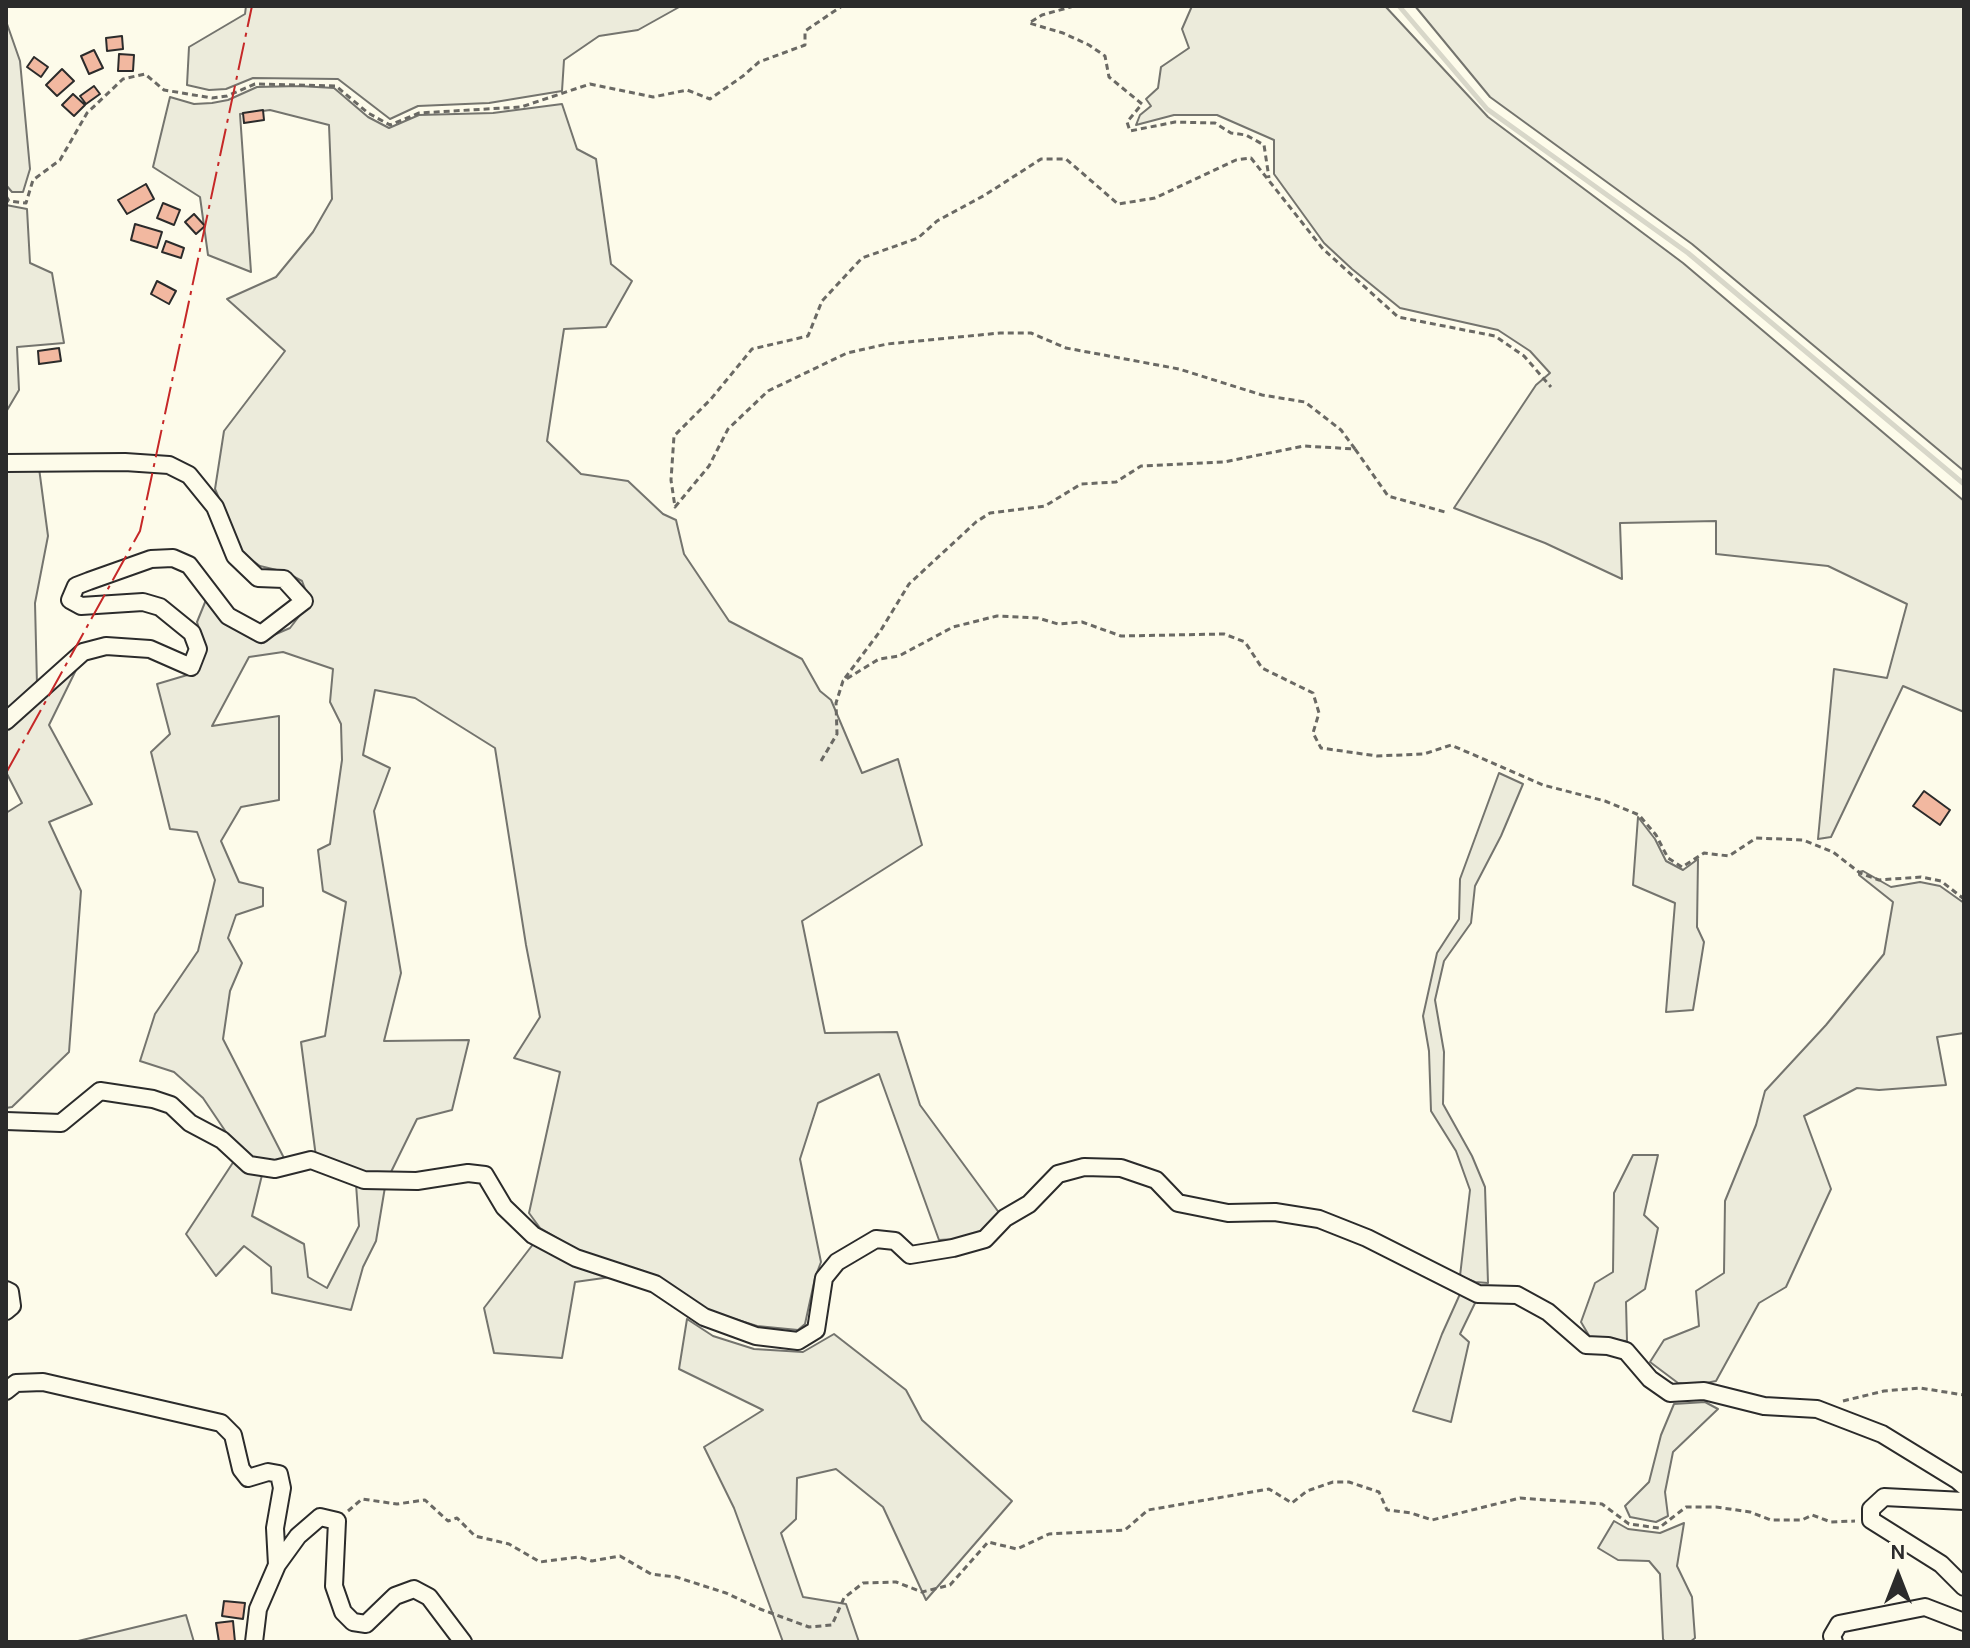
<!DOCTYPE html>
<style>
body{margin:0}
#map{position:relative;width:1970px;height:1648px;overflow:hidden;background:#fdfbea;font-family:Karla,sans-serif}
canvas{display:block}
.frame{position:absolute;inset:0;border:8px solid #2b2b2b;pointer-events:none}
.north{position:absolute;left:1858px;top:1536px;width:80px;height:80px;-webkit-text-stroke:6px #fdfbea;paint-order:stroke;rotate:0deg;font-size:22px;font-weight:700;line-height:32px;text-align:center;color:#2b2b2b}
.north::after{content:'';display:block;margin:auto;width:28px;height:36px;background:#2b2b2b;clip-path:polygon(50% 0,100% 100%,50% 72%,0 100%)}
</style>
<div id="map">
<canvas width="1970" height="1648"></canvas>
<div class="frame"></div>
<div class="north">N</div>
</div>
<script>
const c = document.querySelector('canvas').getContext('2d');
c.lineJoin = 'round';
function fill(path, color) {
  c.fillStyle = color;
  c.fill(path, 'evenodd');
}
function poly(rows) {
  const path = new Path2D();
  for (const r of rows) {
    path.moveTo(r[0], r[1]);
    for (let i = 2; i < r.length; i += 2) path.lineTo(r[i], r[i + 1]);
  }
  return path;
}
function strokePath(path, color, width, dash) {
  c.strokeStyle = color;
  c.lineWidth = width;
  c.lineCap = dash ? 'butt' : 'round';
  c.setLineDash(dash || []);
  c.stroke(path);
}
const green = poly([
 [246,6,681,6,638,30,599,36,564,60,562,91,489,103,418,106,390,119,338,79,253,78,226,89,209,90,187,85,189,47,245,14,246,6],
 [1192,6,1385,6,1488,117,1683,263,1964,501,1964,712,1903,686,1831,837,1818,839,1834,669,1887,678,1907,604,1828,566,1716,554,1716,521,1620,523,1622,579,1545,543,1454,508,1536,385,1550,373,1530,351,1498,330,1400,308,1352,269,1324,243,1274,174,1274,140,1217,115,1174,115,1136,125,1140,115,1151,106,1146,99,1158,88,1161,67,1189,48,1182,29,1192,6],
 [1415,6,1964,6,1964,471,1692,244,1490,97,1415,6],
 [6,21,20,61,30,169,23,192,12,192,6,185,6,21],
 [299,86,334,88,368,117,389,128,419,115,493,113,562,104,577,149,596,159,611,264,632,281,606,327,564,329,547,441,581,474,628,481,663,514,676,520,684,554,729,621,802,659,820,691,831,700,862,773,898,759,922,845,802,921,825,1033,897,1032,920,1105,1000,1214,984,1231,955,1239,939,1240,879,1074,818,1103,800,1159,821,1262,815,1278,805,1324,798,1330,757,1326,706,1310,579,1251,540,1228,529,1213,560,1072,514,1058,540,1017,526,945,495,748,415,698,375,690,363,755,390,768,374,811,401,973,384,1041,469,1040,452,1110,417,1119,390,1174,364,1172,316,1157,301,1042,325,1036,346,902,323,891,318,850,330,844,342,760,341,724,330,702,333,669,283,652,249,657,212,726,279,716,279,800,241,807,221,841,239,882,263,888,263,906,236,915,228,938,242,963,230,991,223,1039,285,1160,276,1162,253,1160,230,1138,203,1098,174,1072,140,1061,155,1014,198,951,215,880,197,832,170,829,151,752,170,734,157,684,194,673,205,648,197,622,208,595,262,640,290,628,310,602,302,581,285,572,260,566,243,554,215,489,224,431,285,351,227,299,276,277,313,232,332,199,329,125,270,110,240,114,251,272,208,255,200,197,153,167,170,97,194,104,212,103,228,100,257,87,299,86],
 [6,205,27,209,30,263,52,273,64,343,17,347,19,390,6,412,6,205],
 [39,468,48,536,35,603,37,685,6,714,6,469,39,468],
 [76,670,49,725,92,804,49,822,81,891,69,1052,12,1107,6,1108,6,813,22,803,6,772,6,729,76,670],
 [1499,773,1523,784,1501,836,1475,886,1471,923,1444,961,1435,1000,1444,1052,1443,1104,1472,1156,1485,1187,1488,1283,1475,1282,1460,1276,1470,1190,1456,1151,1431,1111,1429,1051,1423,1016,1437,953,1459,919,1460,879,1499,773],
 [1638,817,1655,839,1666,861,1683,870,1698,859,1697,927,1704,942,1693,1010,1666,1012,1675,903,1633,885,1638,817],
 [1863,871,1891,887,1920,882,1940,886,1964,903,1964,1033,1937,1037,1946,1085,1879,1090,1857,1088,1804,1116,1831,1189,1786,1287,1759,1303,1716,1381,1696,1385,1678,1383,1650,1362,1664,1340,1699,1326,1696,1291,1724,1273,1725,1201,1756,1125,1765,1091,1826,1025,1884,954,1893,902,1859,875,1859,872,1863,871],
 [1633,1155,1658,1155,1644,1215,1658,1228,1645,1289,1626,1302,1627,1341,1591,1339,1581,1322,1595,1283,1613,1272,1614,1193,1633,1155],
 [234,1161,262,1175,252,1216,304,1244,308,1277,327,1288,359,1226,356,1184,385,1187,376,1241,363,1267,351,1310,272,1293,271,1267,244,1246,216,1276,186,1234,234,1161],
 [534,1243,611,1277,575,1282,562,1358,494,1353,484,1308,534,1243],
 [1460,1294,1476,1301,1460,1334,1469,1342,1451,1422,1413,1411,1442,1334,1460,1294],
 [687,1319,713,1336,754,1349,803,1352,834,1334,906,1390,922,1420,1012,1501,926,1600,883,1507,836,1469,797,1478,796,1519,781,1533,803,1597,846,1604,859,1642,783,1642,734,1508,704,1447,763,1410,679,1369,687,1319],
 [1705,1402,1718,1409,1673,1452,1665,1492,1668,1516,1656,1522,1630,1517,1625,1506,1649,1482,1661,1435,1674,1404,1705,1402],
 [1614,1521,1628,1529,1660,1533,1684,1523,1677,1566,1692,1597,1695,1638,1690,1642,1665,1642,1663,1639,1660,1574,1649,1561,1618,1560,1598,1548,1614,1521],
 [186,1615,194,1642,74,1642,186,1615]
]);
const stream = poly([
 [1399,6,1487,109,1688,253,1964,484]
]);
const building = poly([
 [122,36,123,49,107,51,106,38,122,36],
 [94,50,103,68,89,74,81,56,94,50],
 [119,54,134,55,133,71,118,71,119,54],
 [34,57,48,67,41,77,27,67,34,57],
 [62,69,74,81,57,96,46,85,62,69],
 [94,86,100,94,86,104,80,96,94,86],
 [73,94,85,105,74,116,62,105,73,94],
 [263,110,264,120,244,123,243,113,263,110],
 [146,184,154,199,127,214,118,200,146,184],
 [163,203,180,210,174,225,157,218,163,203],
 [194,214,205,226,196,234,185,222,194,214],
 [135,224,162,232,157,248,131,240,135,224],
 [166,241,184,248,181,258,162,252,166,241],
 [157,281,176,291,169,304,151,294,157,281],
 [59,348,61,361,39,364,38,351,59,348],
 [1924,791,1950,810,1940,825,1913,806,1924,791],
 [224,1601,245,1603,243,1619,222,1616,224,1601],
 [233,1621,235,1642,219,1642,216,1623,233,1621]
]);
const path = poly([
 [1074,6,1042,15,1029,23,1063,33,1089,45,1105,56,1109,77,1142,104,1127,122,1130,131,1175,122,1215,123,1231,133,1246,135,1264,145,1269,178],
 [6,196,9,201,26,203,33,180,60,160,87,113,123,79,145,74,164,90,212,98,227,96,255,84,336,86,368,113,390,125,419,113,521,107,590,84,653,97,687,90,710,99,743,76,759,62,805,45,805,31,842,6],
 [1355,449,1341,430,1305,402,1262,395,1179,369,1066,348,1031,333,1000,333,887,344,847,353,768,391,728,429,709,466,675,507,671,480,674,436,711,399,752,349,808,336,822,301,862,258,918,238,937,221,985,195,1041,159,1066,159,1118,204,1155,198,1236,160,1251,158,1323,249,1398,317,1495,336,1524,356,1551,387],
 [845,678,881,630,909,584,976,522,990,513,1045,506,1081,484,1116,482,1141,466,1224,462,1304,446,1355,449,1388,496,1445,512],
 [821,761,837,734,836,703,843,681,879,659,899,656,953,627,997,616,1038,618,1058,624,1082,622,1121,636,1224,634,1245,642,1262,668,1313,693,1319,713,1313,733,1321,748,1377,756,1424,754,1451,745,1543,785,1605,801,1639,815,1656,835,1668,858,1682,867,1704,853,1729,856,1756,838,1803,840,1833,852,1860,873,1879,880,1921,877,1941,881,1964,899],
 [1843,1401,1884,1391,1920,1388,1964,1395],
 [348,1511,362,1499,397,1504,425,1500,448,1521,457,1518,475,1536,509,1544,540,1562,579,1557,592,1561,620,1556,651,1574,676,1577,726,1593,760,1609,809,1627,832,1625,844,1598,863,1583,896,1582,922,1592,950,1585,988,1542,1017,1549,1049,1534,1125,1530,1148,1510,1269,1489,1292,1503,1307,1491,1333,1482,1349,1482,1379,1492,1387,1510,1411,1513,1432,1520,1520,1498,1602,1504,1629,1524,1659,1528,1686,1507,1716,1507,1750,1512,1771,1520,1802,1520,1812,1515,1831,1522,1855,1521]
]);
const minor = poly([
 [6,463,125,462,169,465,189,475,215,507,235,556,258,578,284,579,304,601,261,634,228,616,189,565,173,558,151,559,89,581,76,586,70,600,81,606,143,602,160,607,192,633,198,649,191,667,150,649,106,646,83,652,6,721],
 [6,1121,61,1123,100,1091,153,1099,171,1105,190,1123,222,1140,249,1165,275,1169,311,1160,364,1180,417,1181,468,1173,485,1175,504,1207,533,1235,576,1258,655,1284,704,1317,756,1336,798,1341,816,1330,824,1278,837,1262,876,1239,895,1241,910,1255,953,1248,985,1239,1005,1218,1029,1204,1058,1174,1084,1167,1121,1168,1156,1180,1178,1203,1228,1213,1275,1212,1319,1219,1367,1238,1478,1294,1517,1295,1548,1312,1586,1345,1608,1346,1626,1351,1650,1379,1670,1393,1704,1391,1764,1406,1817,1409,1882,1434,1957,1480,1964,1486],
 [6,1290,10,1292,12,1306,6,1311],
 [6,1391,16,1383,43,1382,221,1423,233,1435,241,1469,248,1478,268,1472,279,1474,282,1488,275,1528,277,1565],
 [1964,1501,1884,1497,1871,1509,1871,1520,1941,1564,1964,1587],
 [254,1642,258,1609,277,1565,298,1536,320,1517,337,1521,334,1586,343,1612,353,1622,366,1624,395,1596,414,1589,429,1597,463,1642],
 [1834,1642,1832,1636,1839,1624,1925,1607,1964,1622]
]);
const power = poly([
 [6,773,140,531,252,6]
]);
fill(green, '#ecebdb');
strokePath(green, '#74746e', 2);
strokePath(stream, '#d8d7c9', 5);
fill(building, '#f2b8a0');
strokePath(building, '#2b2b2b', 2);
strokePath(minor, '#2b2b2b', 20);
strokePath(path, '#6a6964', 3, [6, 4]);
strokePath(minor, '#fdfbea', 16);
strokePath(power, '#c62828', 2, [28, 6, 4, 6]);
</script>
